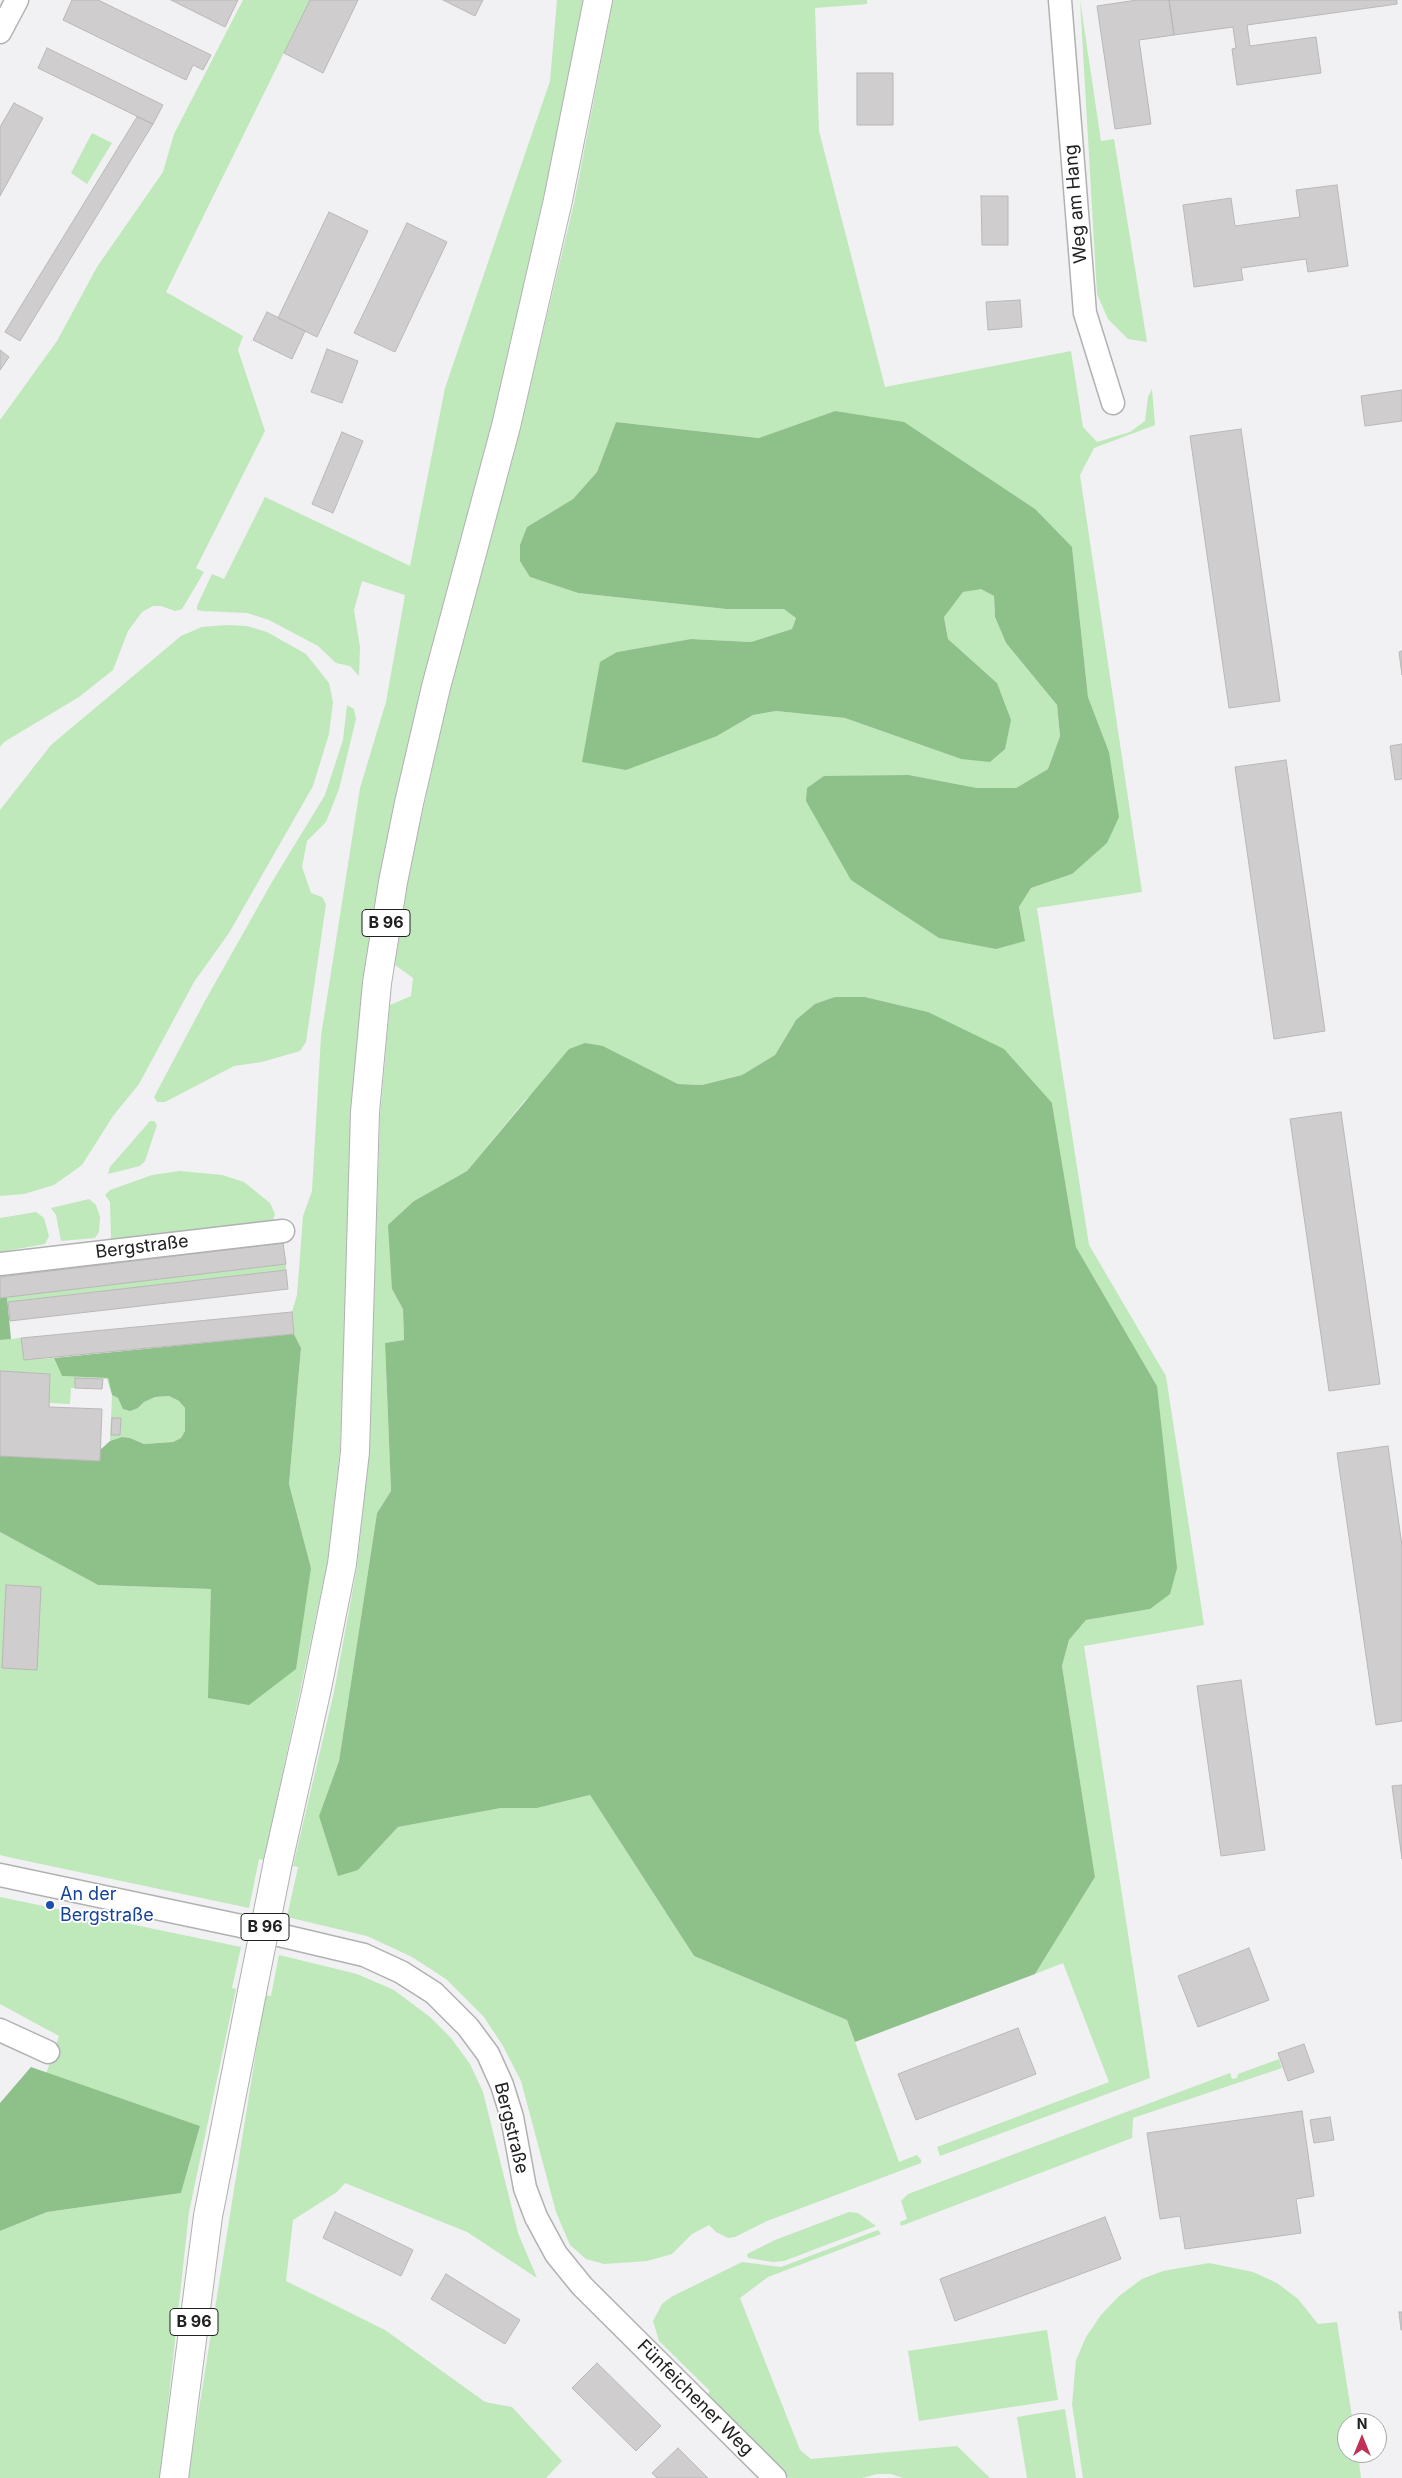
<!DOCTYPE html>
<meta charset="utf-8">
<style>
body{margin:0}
#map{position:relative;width:1402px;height:2478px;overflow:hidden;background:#f1f1f3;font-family:Inter,sans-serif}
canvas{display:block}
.north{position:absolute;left:1337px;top:2413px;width:50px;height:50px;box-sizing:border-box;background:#fff;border:1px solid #a6a6a7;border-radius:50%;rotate:0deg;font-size:14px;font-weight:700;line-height:20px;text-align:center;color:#212122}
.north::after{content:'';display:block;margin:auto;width:18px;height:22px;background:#c13157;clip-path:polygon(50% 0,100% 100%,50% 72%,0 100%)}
</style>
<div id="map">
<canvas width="1402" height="2478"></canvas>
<div class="north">N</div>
</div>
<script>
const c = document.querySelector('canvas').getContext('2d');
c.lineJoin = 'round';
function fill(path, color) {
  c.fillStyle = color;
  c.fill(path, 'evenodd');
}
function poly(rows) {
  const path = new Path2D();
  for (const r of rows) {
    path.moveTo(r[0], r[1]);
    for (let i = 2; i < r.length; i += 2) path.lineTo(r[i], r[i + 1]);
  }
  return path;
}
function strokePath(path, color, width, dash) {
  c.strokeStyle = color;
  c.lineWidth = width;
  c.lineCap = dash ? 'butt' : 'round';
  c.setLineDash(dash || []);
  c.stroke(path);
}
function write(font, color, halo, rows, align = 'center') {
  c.font = font + ' Inter,sans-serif';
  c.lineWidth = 4;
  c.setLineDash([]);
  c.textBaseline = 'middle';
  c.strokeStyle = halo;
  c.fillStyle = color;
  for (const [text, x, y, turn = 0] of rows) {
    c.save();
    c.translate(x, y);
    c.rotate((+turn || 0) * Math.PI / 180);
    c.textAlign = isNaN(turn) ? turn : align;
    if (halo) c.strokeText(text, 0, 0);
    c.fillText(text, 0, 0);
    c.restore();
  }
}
const green = poly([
 [243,0,310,0,166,292,243,336,238,350,265,431,196,568,204,572,182,609,175,611,161,606,153,606,142,612,128,631,113,670,79,697,4,742,0,747,0,420,57,341,97,267,163,172,174,134],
 [557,0,587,0,548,197,494,424,395,799,379,881,353,1111,340,1450,328,1560,264,1860,259,1859,249,1908,8,1857,0,1855,0,1532,98,1585,211,1589,311,1568,289,1484,301,1348,294,1334,292,1312,297,1295,303,1216,312,1191,321,1036,360,788,386,702,405,595,362,581,354,610,360,647,359,676,350,666,336,663,318,646,269,620,247,613,202,611,197,610,197,606,212,574,224,579,265,497,410,566,445,388,550,81],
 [613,0,867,0,867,4,815,8,819,131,885,387,1071,351,1083,427,1097,442,1130,432,1145,421,1148,397,1152,389,1155,425,1094,448,1080,475,1142,892,1037,908,1089,1245,1166,1376,1204,1625,1084,1646,1150,2078,940,2156,937,2147,1109,2082,1063,1963,1035,1974,1095,1877,1062,1666,1069,1640,1086,1620,1150,1609,1157,1386,1076,1247,1052,1103,928,1012,865,997,835,997,796,1020,775,1055,742,1075,702,1085,678,1084,603,1046,526,1099,467,1171,414,1201,392,1289,403,1308,404,1340,385,1343,391,1491,377,1513,339,1761,319,1816,358,1870,398,1827,501,1808,537,1808,590,1795,694,1956,847,2020,899,2162,917,2155,921,2160,921,2163,767,2221,735,2237,728,2238,716,2232,709,2225,692,2234,672,2254,647,2261,604,2264,586,2259,570,2245,556,2212,521,2081,503,2046,484,2017,446,1979,412,1957,367,1936,287,1917,298,1867,293,1866,334,1692,357,1567,369,1454,380,1116,390,1005,411,996,413,978,395,965,406,885,450,690,520,428,574,203],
 [835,411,1072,547,1088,697,1109,752,1072,874,1031,888,1019,907,1025,941,909,775,977,788,1016,788,1048,769,1060,736,1057,705,1006,643,995,617,994,596,981,588,963,592,944,616,948,639,997,683,961,759,845,718,776,711,753,715,717,736,617,652,691,639,751,642,792,629,796,617,784,609,726,609,578,593,530,577,527,527,573,499,597,472,616,422,760,438],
 [1080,0,1101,141,1114,139,1147,342,1128,339,1108,319,1097,294],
 [92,133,112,143,87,184,71,173],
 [226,625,247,626,267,632,306,654,329,683,333,702,329,734,313,786,229,933,194,982,139,1084,113,1116,82,1165,54,1185,24,1194,0,1196,0,810,51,745,181,636,202,627],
 [347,705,354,709,356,719,339,789,326,822,307,841,302,867,311,893,322,897,326,904,306,1042,300,1051,262,1062,234,1066,165,1102,157,1102,154,1097,205,1001,272,882,325,795,343,740],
 [150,1121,154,1121,157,1125,145,1161,140,1166,108,1174,110,1167],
 [180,1171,222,1175,244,1182,270,1203,275,1214,273,1220,260,1226,153,1239,111,1239,110,1202,105,1195,110,1190,152,1175],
 [89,1199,96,1205,100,1217,99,1232,95,1238,61,1241,56,1215,51,1208],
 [36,1212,44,1218,49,1236,45,1244,0,1252,0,1218],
 [286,1264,286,1270,8,1302,7,1297],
 [21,1338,24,1360,54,1358,62,1376,108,1378,112,1395,138,1408,144,1402,155,1397,169,1396,179,1401,185,1408,185,1431,181,1438,173,1442,144,1444,130,1438,122,1437,110,1441,112,1395,107,1379,76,1378,75,1388,71,1388,70,1404,49,1403,50,1374,0,1371,0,1340],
 [0,1897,241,1947,232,1988,236,1989,189,2212,160,2478,0,2478,0,2231,47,2212,181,2193,200,2126,46,2074,59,2036,0,2004],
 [279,1955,357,1974,394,1990,430,2017,451,2038,470,2064,483,2092,518,2233,537,2278,467,2232,345,2183,337,2192,293,2220,286,2281,385,2330,485,2402,512,2407,562,2461,546,2478,188,2478,265,1995,271,1996],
 [1279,2059,1282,2068,1133,2118,1132,2138,901,2226,900,2222,907,2219,901,2201,908,2194,1230,2073,1232,2079,1237,2078,1238,2074],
 [849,2212,858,2213,876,2226,784,2261,773,2262,748,2258,747,2254,775,2240],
 [878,2230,881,2234,768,2277,740,2298,800,2450,811,2459,957,2446,990,2478,903,2478,891,2474,877,2474,862,2478,789,2478,707,2395,710,2391,659,2341,653,2321,662,2304,671,2297,742,2262,781,2267],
 [1209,2263,1253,2272,1277,2283,1298,2299,1318,2324,1337,2322,1353,2423,1347,2423,1347,2453,1358,2453,1361,2478,1083,2478,1072,2404,1076,2360,1086,2337,1101,2315,1119,2296,1142,2279,1163,2271],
 [1047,2330,1058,2400,919,2421,908,2351],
 [1065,2409,1076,2478,1027,2478,1017,2417]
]);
const forest = poly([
 [835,411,904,422,1035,509,1072,547,1088,697,1109,752,1119,817,1107,843,1072,874,1031,888,1019,907,1025,941,996,949,939,938,851,880,806,801,807,788,824,776,909,775,977,788,1016,788,1048,769,1060,736,1057,705,1006,643,995,617,994,596,981,589,963,592,944,617,948,639,997,683,1011,720,1005,749,990,762,961,759,845,718,776,711,753,715,717,736,626,770,582,762,600,662,617,652,691,639,751,642,792,629,796,618,784,609,726,609,578,593,530,577,520,561,520,545,527,527,573,499,597,472,616,422,759,438],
 [835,997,865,997,928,1012,1004,1049,1052,1103,1076,1247,1157,1386,1177,1568,1170,1594,1150,1609,1086,1620,1069,1640,1062,1666,1095,1877,1035,1974,855,2042,847,2020,694,1956,590,1795,537,1808,501,1808,398,1827,358,1870,338,1876,319,1816,339,1761,377,1513,391,1491,385,1343,404,1340,403,1309,392,1289,388,1225,414,1201,467,1171,569,1049,585,1043,603,1046,678,1084,702,1085,742,1075,775,1055,796,1020,815,1004],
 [7,1297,11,1339,0,1340,0,1298],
 [294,1334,301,1348,289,1484,311,1568,296,1669,249,1705,208,1698,211,1589,98,1585,0,1532,0,1456,99,1461,100,1450,110,1441,122,1437,130,1438,144,1444,173,1442,181,1438,185,1431,185,1408,179,1401,169,1396,155,1397,144,1402,138,1408,130,1411,123,1409,118,1398,112,1395,108,1378,62,1376,54,1358],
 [31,2067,200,2126,181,2193,47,2212,0,2231,0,2103]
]);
const building = poly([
 [72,0,98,0,211,55,203,70,193,65,186,80,63,20,72,0],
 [171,0,238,0,225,27,171,0],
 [310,0,358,0,323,73,284,53,310,0],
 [443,0,483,0,475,16,443,0],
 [1137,0,1169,0,1174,35,1139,40,1151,124,1115,129,1097,6,1137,0],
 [1169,0,1397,0,1397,4,1247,25,1250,46,1316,37,1321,73,1237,85,1232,49,1236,48,1233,27,1174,35,1169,0],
 [47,48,163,105,153,124,38,68,47,48],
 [857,73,893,73,893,125,857,125,857,73],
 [14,103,43,118,0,196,0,127,14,103],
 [137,117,153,124,20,341,5,332,137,117],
 [1337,185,1348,266,1308,272,1306,259,1241,268,1243,280,1194,287,1183,205,1231,198,1235,226,1300,217,1296,190,1337,185],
 [981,196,1008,196,1008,245,982,245,981,196],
 [329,212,368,231,317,337,278,318,329,212],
 [407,223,447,242,395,352,354,333,407,223],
 [1020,300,1022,327,988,330,986,302,1020,300],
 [267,312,305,331,292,359,253,340,267,312],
 [327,349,358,361,342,403,311,392,327,349],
 [0,350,9,357,0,370,0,350],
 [1402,390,1402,421,1365,426,1361,396,1402,390],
 [1241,429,1280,701,1229,708,1190,436,1241,429],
 [342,432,363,441,333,513,312,504,342,432],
 [1402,651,1402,675,1399,652,1402,651],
 [1402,744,1402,779,1395,780,1390,746,1402,744],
 [1286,760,1325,1031,1274,1039,1235,767,1286,760],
 [1341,1112,1380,1384,1329,1391,1290,1119,1341,1112],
 [283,1243,286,1264,0,1298,0,1277,283,1243],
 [286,1270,288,1289,10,1321,8,1302,286,1270],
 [292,1312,294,1334,24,1360,21,1338,292,1312],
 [0,1371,50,1374,49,1407,102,1409,100,1461,0,1456,0,1371],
 [75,1378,103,1379,102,1389,75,1388,75,1378],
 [112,1418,121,1418,120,1435,111,1435,112,1418],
 [1388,1446,1402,1546,1402,1721,1376,1725,1337,1453,1388,1446],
 [6,1585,41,1587,37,1670,2,1668,6,1585],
 [1241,1680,1265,1850,1221,1856,1197,1686,1241,1680],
 [1402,1785,1402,1859,1392,1786,1402,1785],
 [1249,1948,1269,2000,1198,2027,1178,1976,1249,1948],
 [1018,2028,1036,2074,916,2120,898,2074,1018,2028],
 [1304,2044,1314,2072,1288,2081,1278,2053,1304,2044],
 [1302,2111,1314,2196,1296,2199,1301,2233,1185,2249,1180,2216,1160,2219,1147,2133,1302,2111],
 [1330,2117,1334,2140,1314,2143,1310,2120,1330,2117],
 [335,2212,413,2250,401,2276,323,2238,335,2212],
 [1105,2217,1121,2259,955,2321,940,2279,1105,2217],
 [446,2274,520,2320,505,2344,431,2299,446,2274],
 [1399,2312,1402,2312,1402,2330,1401,2330,1399,2312],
 [597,2363,661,2426,636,2451,572,2388,597,2363],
 [678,2448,708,2478,657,2478,652,2473,678,2448]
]);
const minor = poly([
 [1060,0,1085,313,1113,403],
 [0,32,17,0],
 [0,1264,283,1231],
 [0,1875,241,1926,364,1955,401,1972,434,1993,468,2027,488,2054,502,2085,512,2117,525,2188,536,2217,556,2254,582,2286,775,2478],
 [0,2030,48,2052]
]);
const primary = poly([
 [278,1862,317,1688,342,1564,355,1452,365,1112,377,983,393,882,409,803,436,687,506,426,558,200,598,0],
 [174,2478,208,2216,252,1992]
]);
const primaryBridge = poly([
 [252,1992,278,1862]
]);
const markers = [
 [50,1905,5,"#1a4fb4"]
];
const shields = [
 [386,923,48],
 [265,1927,48],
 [194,2322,48]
];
const shieldNames = [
 ["B 96",386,923],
 ["B 96",265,1927],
 ["B 96",194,2322]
];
const streetNames = [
 ["Weg am Hang",1076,204,-95],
 ["Bergstraße",142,1247,-7],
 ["Bergstraße",511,2128,76],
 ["Fünfeichener Weg",695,2398,45]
];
const transitNames = [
 ["An der",60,1895],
 ["Bergstraße",60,1916]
];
fill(green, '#bfe8bb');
fill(forest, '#8ec08a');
fill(building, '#cfcdcd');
strokePath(building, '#b9b7b7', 1);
strokePath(minor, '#b1b1b3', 25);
strokePath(primary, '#b1b1b3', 30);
strokePath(minor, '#fff', 22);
strokePath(primary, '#fff', 28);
strokePath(primaryBridge, '#b1b1b3', 30, []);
strokePath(primaryBridge, '#fff', 28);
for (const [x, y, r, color] of markers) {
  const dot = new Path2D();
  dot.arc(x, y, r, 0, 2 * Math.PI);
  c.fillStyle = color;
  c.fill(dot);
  strokePath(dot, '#fff', 2);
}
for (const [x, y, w] of shields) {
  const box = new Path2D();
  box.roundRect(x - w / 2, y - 13.5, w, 27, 4);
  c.fillStyle = '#fff';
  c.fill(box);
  strokePath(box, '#212122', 1);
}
write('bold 16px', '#212122', null, shieldNames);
write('18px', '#212122', '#fff', streetNames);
write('18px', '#164399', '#fff', transitNames, 'left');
</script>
